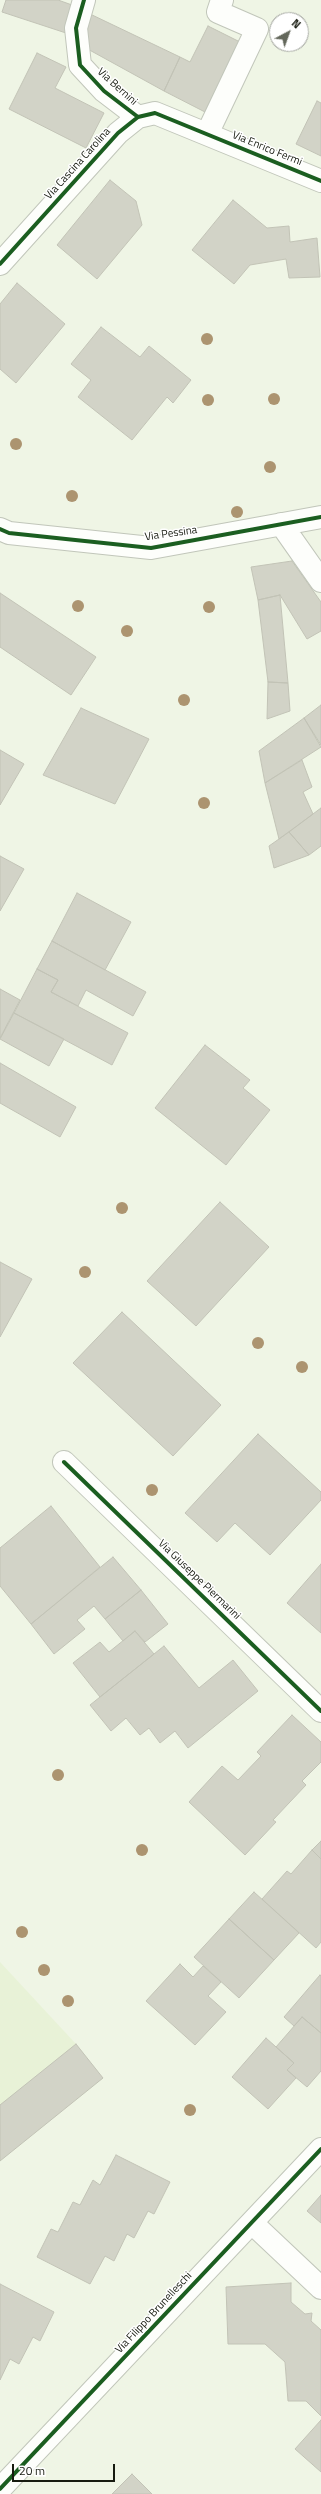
<!DOCTYPE html>
<style>
body{margin:0}
#map{position:relative;width:321px;height:2494px;overflow:hidden;background:#eff5e5;font-family:"Titillium Web",sans-serif}
canvas{display:block}
.north{position:absolute;left:269px;top:12px;width:40px;height:40px;box-sizing:border-box;background:#fff;border:1px solid #a2a49f;border-radius:50%;rotate:41deg;font-size:11px;font-weight:700;line-height:16px;text-align:center;color:#171b10}
.north::after{content:'';display:block;margin:auto;width:14px;height:18px;background:#63675b;clip-path:polygon(50% 0,100% 100%,50% 72%,0 100%)}
.scale{position:absolute;left:12px;top:2464px;width:103px;height:18px;box-sizing:border-box;border:2px solid #171b10;border-top:0;padding-left:5px;font-size:12px;line-height:14px;white-space:nowrap;color:#171b10;-webkit-text-stroke:3px #fff;paint-order:stroke}
</style>
<div id="map">
<canvas width="321" height="2494"></canvas>
<div class="north">N</div>
<div class="scale">20 m</div>
</div>
<script>
const c = document.querySelector('canvas').getContext('2d');
c.lineJoin = 'round';
function fill(path, color) {
  c.fillStyle = color;
  c.fill(path, 'evenodd');
}
function poly(rows) {
  const path = new Path2D();
  for (const r of rows) {
    path.moveTo(r[0], r[1]);
    for (let i = 2; i < r.length; i += 2) path.lineTo(r[i], r[i + 1]);
  }
  return path;
}
function strokePath(path, color, width, dash) {
  c.strokeStyle = color;
  c.lineWidth = width;
  c.lineCap = dash ? 'butt' : 'round';
  c.setLineDash(dash || []);
  c.stroke(path);
}
function write(font, color, halo, rows, align = 'center') {
  c.font = font + ' "Titillium Web",sans-serif';
  c.lineWidth = 3;
  c.setLineDash([]);
  c.textBaseline = 'middle';
  c.strokeStyle = halo;
  c.fillStyle = color;
  for (const [text, x, y, turn = 0] of rows) {
    c.save();
    c.translate(x, y);
    c.rotate((+turn || 0) * Math.PI / 180);
    c.textAlign = isNaN(turn) ? turn : align;
    if (halo) c.strokeText(text, 0, 0);
    c.fillText(text, 0, 0);
    c.restore();
  }
}
const built = poly([
 [0,1962,76,2044,103,2078,0,2161]
]);
const building = poly([
 [6,0,58,0,72,5,66,33,2,12,6,0],
 [88,13,180,57,164,91,84,47,88,13],
 [208,26,240,42,205,112,164,91,180,57,190,62,208,26],
 [37,53,66,67,55,88,104,113,86,148,9,109,37,53],
 [317,101,321,103,321,156,296,144,317,101],
 [110,180,136,201,142,225,97,279,57,245,110,180],
 [233,200,267,228,289,226,290,242,317,238,320,277,289,278,286,259,250,265,234,284,192,250,233,200],
 [17,283,65,324,16,383,0,369,0,304,17,283],
 [101,327,140,357,149,346,191,380,173,403,167,397,132,440,78,397,91,380,71,364,101,327],
 [292,561,321,602,321,631,307,639,280,595,258,600,251,567,292,561],
 [0,593,96,657,71,695,0,647,0,593],
 [280,595,288,683,268,682,258,600,280,595],
 [268,682,288,683,290,711,267,719,268,682],
 [321,705,321,745,304,718,321,705],
 [81,708,149,739,115,804,43,775,81,708],
 [304,718,321,747,265,783,259,751,304,718],
 [0,750,24,764,0,805,0,750],
 [302,760,312,787,303,792,313,814,279,839,265,783,302,760],
 [321,808,321,846,309,855,289,832,321,808],
 [289,832,309,855,274,868,269,846,289,832],
 [0,856,24,869,0,911,0,856],
 [77,893,131,922,105,970,52,941,77,893],
 [52,941,146,992,133,1016,86,990,78,1006,51,992,58,980,37,969,52,941],
 [37,969,58,980,51,992,128,1033,112,1065,14,1013,37,969],
 [0,989,20,1000,0,1038,0,989],
 [14,1013,64,1039,49,1066,0,1039,14,1013],
 [205,1045,250,1080,243,1088,270,1110,226,1165,155,1108,205,1045],
 [0,1063,76,1107,60,1137,0,1103,0,1063],
 [220,1202,269,1247,196,1326,147,1281,220,1202],
 [0,1262,32,1279,0,1337,0,1262],
 [122,1312,221,1405,173,1456,73,1363,122,1312],
 [258,1434,321,1492,321,1500,270,1555,235,1523,217,1542,185,1513,258,1434],
 [51,1506,100,1567,31,1624,0,1586,0,1548,51,1506],
 [113,1557,141,1590,105,1619,94,1606,77,1620,85,1629,54,1654,31,1624,113,1557],
 [321,1564,321,1633,287,1603,321,1564],
 [141,1590,168,1624,145,1642,135,1631,123,1641,105,1619,141,1590],
 [135,1631,154,1654,100,1697,73,1663,100,1642,109,1652,135,1631],
 [164,1646,199,1688,233,1660,258,1691,188,1748,175,1731,160,1743,149,1728,140,1735,126,1718,111,1731,90,1705,164,1646],
 [292,1715,321,1742,321,1762,302,1781,306,1785,273,1820,276,1822,245,1855,189,1802,222,1766,238,1780,261,1756,257,1752,292,1715],
 [321,1841,321,1859,312,1850,321,1841],
 [312,1850,321,1859,321,1942,316,1948,262,1899,287,1871,291,1874,312,1850],
 [254,1892,299,1933,274,1960,229,1919,254,1892],
 [229,1919,274,1960,239,1998,194,1957,229,1919],
 [180,1964,193,1977,203,1966,221,1982,208,1996,226,2012,195,2045,146,2001,180,1964],
 [320,1975,321,1976,321,2033,302,2017,294,2026,284,2017,320,1975],
 [302,2017,321,2033,321,2071,307,2087,287,2070,294,2063,276,2047,302,2017],
 [266,2038,294,2063,287,2070,296,2078,268,2109,232,2077,266,2038],
 [76,2044,103,2078,0,2161,0,2105,76,2044],
 [116,2155,170,2182,154,2214,148,2211,134,2238,127,2234,114,2261,105,2256,90,2284,37,2257,51,2229,58,2232,73,2202,80,2205,93,2180,100,2185,116,2155],
 [321,2195,321,2223,307,2211,321,2195],
 [291,2283,291,2302,305,2314,312,2313,311,2321,321,2330,321,2416,306,2401,288,2401,285,2362,265,2344,228,2344,226,2287,291,2283],
 [0,2284,54,2312,40,2341,33,2337,19,2364,10,2359,0,2380,0,2284],
 [321,2420,321,2472,295,2449,321,2420],
 [132,2474,152,2494,112,2494,132,2474]
]);
const minor = poly([
 [84,0,76,28,80,65,104,91,138,117],
 [207,134,257,29,218,12,222,0],
 [0,264,118,133,138,117,155,113,321,181],
 [281,524,321,581],
 [0,529,9,533,151,548,321,517],
 [64,1462,321,1711],
 [252,2223,321,2288],
 [0,2489,321,2149]
]);
const cycleway = poly([
 [84,0,76,28,80,65,104,91,138,117],
 [0,264,118,133,138,117,155,113,321,181],
 [0,529,9,533,151,548,321,517],
 [64,1462,321,1711],
 [0,2489,321,2149]
]);
const trees = [
 [207,339],
 [274,399],
 [208,400],
 [16,444],
 [270,467],
 [72,496],
 [237,512],
 [78,606],
 [209,607],
 [127,631],
 [184,700],
 [204,803],
 [122,1208],
 [85,1272],
 [258,1343],
 [302,1367],
 [152,1490],
 [58,1775],
 [142,1850],
 [22,1932],
 [44,1970],
 [68,2001],
 [190,2110]
];
const streetNames = [
 ["Via Bernini",117,87,42],
 ["Via Enrico Fermi",267,149,22],
 ["Via Cascina Carolina",78,164,-48],
 ["Via Pessina",171,534,-8],
 ["Via Giuseppe Piermarini",199,1580,44],
 ["Via Filippo Brunelleschi",154,2313,-47]
];
fill(built, '#e8f2d7');
fill(building, '#d2d3c7');
strokePath(building, '#c2c3b6', 1);
strokePath(minor, '#c1c6ba', 24);
strokePath(minor, '#fdfefb', 22);
strokePath(cycleway, '#1b5e20', 4);
c.fillStyle = '#ac9470';
for (const [x, y] of trees) {
  c.beginPath();
  c.arc(x, y, 6, 0, 2 * Math.PI);
  c.fill();
}
write('11px', '#171b10', '#fff', streetNames);
</script>
